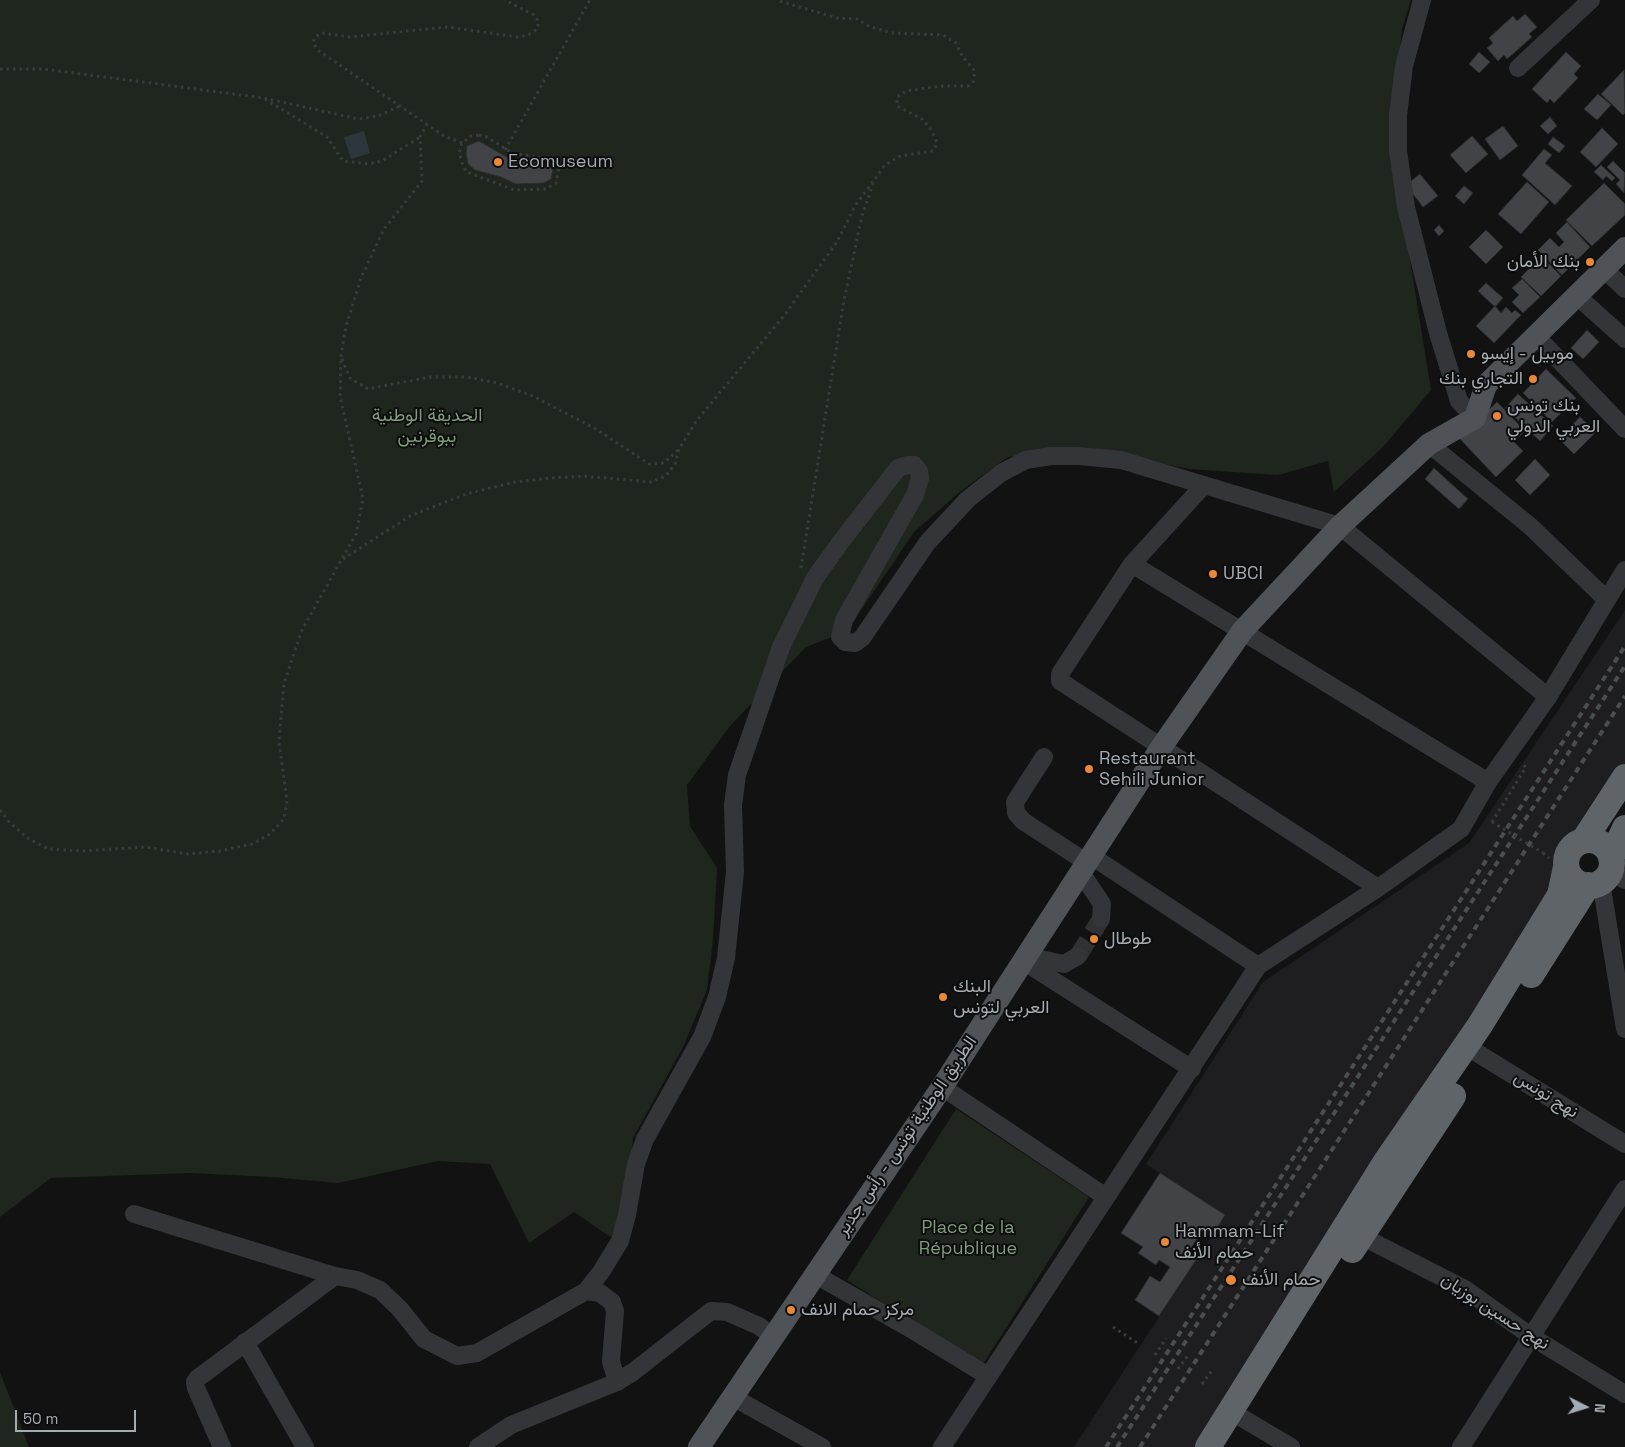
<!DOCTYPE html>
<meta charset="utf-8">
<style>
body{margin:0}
#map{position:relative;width:1625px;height:1447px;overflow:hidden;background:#121213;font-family:"Space Grotesk",sans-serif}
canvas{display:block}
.north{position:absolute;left:1560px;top:1382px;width:50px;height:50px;-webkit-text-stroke:4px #0d0d0e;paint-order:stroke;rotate:95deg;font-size:14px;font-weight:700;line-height:20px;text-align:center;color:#a4acb3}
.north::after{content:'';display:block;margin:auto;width:18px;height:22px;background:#a4acb3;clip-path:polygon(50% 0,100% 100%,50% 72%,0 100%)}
.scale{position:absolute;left:15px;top:1410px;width:121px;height:22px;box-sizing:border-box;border:2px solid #a4acb3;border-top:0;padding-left:6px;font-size:15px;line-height:18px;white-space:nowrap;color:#a4acb3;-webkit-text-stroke:4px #0d0d0e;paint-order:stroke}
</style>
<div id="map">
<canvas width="1625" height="1447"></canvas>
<div class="north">N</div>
<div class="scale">50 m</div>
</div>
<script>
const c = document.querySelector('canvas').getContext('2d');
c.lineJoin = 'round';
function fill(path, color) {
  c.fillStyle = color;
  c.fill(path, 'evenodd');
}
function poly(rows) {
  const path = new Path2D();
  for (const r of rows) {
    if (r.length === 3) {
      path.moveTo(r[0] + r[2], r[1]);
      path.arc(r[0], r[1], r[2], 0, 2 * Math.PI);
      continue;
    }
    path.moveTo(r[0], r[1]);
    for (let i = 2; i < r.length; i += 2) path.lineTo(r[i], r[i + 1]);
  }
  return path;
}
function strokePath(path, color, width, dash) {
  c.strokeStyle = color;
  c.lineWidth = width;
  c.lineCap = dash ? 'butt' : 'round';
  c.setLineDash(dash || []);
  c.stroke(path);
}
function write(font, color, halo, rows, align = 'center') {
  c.font = font + ' "Space Grotesk",Vazirmatn,sans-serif';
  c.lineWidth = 4;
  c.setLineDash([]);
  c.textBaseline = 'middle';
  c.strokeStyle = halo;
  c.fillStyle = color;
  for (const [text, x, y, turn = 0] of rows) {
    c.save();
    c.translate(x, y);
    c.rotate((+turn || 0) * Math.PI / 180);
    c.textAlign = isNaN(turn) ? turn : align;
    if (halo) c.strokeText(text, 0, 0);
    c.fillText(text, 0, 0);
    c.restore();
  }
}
const built = poly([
 [1625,610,1625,774,1583,821,1558,864,1558,897,1198,1447,1074,1447,1225,1216,1146,1164,1263,982,1469,843]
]);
const green = poly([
 [0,0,1411,0,1402,29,1394,109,1399,192,1431,390,1383,447,1334,492,1328,461,1278,475,1189,469,1077,447,1008,457,962,490,914,532,847,631,806,647,730,726,687,785,690,826,717,868,713,940,707,990,683,1047,633,1138,630,1179,612,1238,574,1212,529,1243,490,1164,438,1161,338,1183,272,1177,190,1173,51,1178,0,1217],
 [956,1109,1089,1197,982,1366,847,1280],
 [0,1372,29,1447,0,1447]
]);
const water = poly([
 [364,131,370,153,351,159,344,137]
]);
const building = poly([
 [1525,14,1537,27,1529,34,1532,37,1507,59,1504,55,1498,61,1487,48,1493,43,1489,38,1513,16,1517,21,1525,14],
 [1479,52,1490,62,1479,73,1469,64,1479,52],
 [1566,52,1581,66,1574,74,1578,78,1554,103,1550,99,1547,103,1532,89,1566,52],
 [1624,70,1625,113,1623,115,1601,94,1624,70],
 [1598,94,1611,105,1597,120,1584,109,1598,94],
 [1550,117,1557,126,1548,134,1540,126,1550,117],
 [1503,126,1518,146,1500,160,1485,139,1503,126],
 [1602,128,1618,144,1596,167,1580,152,1602,128],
 [1472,136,1488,154,1466,173,1450,155,1472,136],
 [1553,137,1565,146,1559,153,1548,144,1553,137],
 [479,141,510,159,550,165,553,170,551,179,544,183,516,184,501,177,475,170,468,164,466,153,467,146,479,141],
 [1544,149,1552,155,1545,163,1572,186,1555,205,1522,175,1544,149],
 [1613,161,1625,173,1624,193,1616,184,1620,180,1607,167,1613,161],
 [1601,165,1615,178,1612,181,1606,176,1603,180,1594,172,1601,165],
 [1420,174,1438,196,1423,207,1406,185,1420,174],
 [1527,182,1549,202,1521,234,1498,214,1527,182],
 [1604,183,1625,204,1625,215,1592,246,1566,220,1604,183],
 [1464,186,1473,193,1464,204,1455,196,1464,186],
 [1567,222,1590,247,1562,275,1538,250,1550,238,1559,247,1564,242,1556,233,1567,222],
 [1439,225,1444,231,1439,236,1434,230,1439,225],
 [1486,230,1503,247,1486,264,1469,247,1486,230],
 [1541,256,1561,276,1541,296,1521,277,1541,256],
 [1522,279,1540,297,1523,313,1512,302,1519,295,1512,288,1522,279],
 [1486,283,1503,298,1495,307,1478,291,1486,283],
 [1495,306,1501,313,1506,307,1512,313,1515,310,1521,315,1494,343,1476,326,1495,306],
 [1587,330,1599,342,1583,359,1571,348,1587,330],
 [1546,369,1576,398,1552,422,1523,393,1546,369],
 [1518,394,1553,426,1540,441,1505,408,1518,394],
 [1497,402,1525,431,1514,442,1523,451,1496,477,1459,438,1497,402],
 [1580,417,1596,432,1574,454,1559,439,1580,417],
 [1535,459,1550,475,1530,495,1515,480,1535,459],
 [1434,468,1468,499,1459,509,1425,479,1434,468],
 [1160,1173,1225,1215,1211,1238,1202,1232,1189,1251,1198,1257,1159,1316,1135,1300,1150,1276,1160,1282,1170,1267,1159,1260,1156,1265,1138,1253,1143,1247,1121,1233,1160,1173]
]);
const minorTunnel = poly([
 [1078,956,1101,919]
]);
const path = poly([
 [0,69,44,69,264,98,358,119,378,116,400,106],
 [265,99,327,137,343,161,368,164,382,161,420,137],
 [479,135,487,137,512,153,554,160,559,168,556,183,546,189,514,190,467,172,463,166,459,153,462,143,471,136,479,135],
 [462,143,444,136,319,51,313,43,315,37,322,33,350,37,447,27,518,37,528,35,536,30,539,22,534,15,505,0],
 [505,150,590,0],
 [342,359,350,378,368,389,430,377,467,377,497,383,533,396,596,429,649,464,664,463,679,449],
 [343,559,410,516,466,494,515,482,551,478,583,476,651,482,666,476,675,464,679,449,697,420,783,317,837,242,855,206,885,165,900,156,933,151,937,143,932,131,922,119,897,106,897,97,906,91,942,86,968,86,973,82,975,71,962,56,956,43,943,35,891,33,869,26,857,19,837,18,776,0],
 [801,568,844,300,862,216,873,184],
 [0,810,10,823,29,839,49,849,83,851,146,847,187,854,220,851,252,844,270,834,284,819,287,801,279,741,284,683,302,630,356,534,363,499,340,396,341,356,346,326,361,278,384,229,422,181,420,137,427,124],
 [1492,822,1526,767,1520,763],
 [1543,853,1549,858],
 [1113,1327,1139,1344],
 [1155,1355,1166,1338],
 [1178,1369,1189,1354],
 [1202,1384,1213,1369]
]);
const minor = poly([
 [1422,0,1404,66,1398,115,1398,151,1406,207,1438,333,1459,401,1475,418],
 [1518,68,1591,0],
 [1604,269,1625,289],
 [1577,296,1625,339],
 [1537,337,1625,429],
 [1429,444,1530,526,1607,600],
 [1204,485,1132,564,1060,674,1060,681,1378,888],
 [1132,564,1488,782],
 [1044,757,1015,802,1016,813,1023,821,1086,862],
 [1090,855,1258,966],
 [1609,870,1625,880],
 [1080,871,1102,904,1101,919],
 [1601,882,1625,1029],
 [1026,956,1064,964,1078,956],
 [1023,961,1192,1069],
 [1466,1046,1625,1144],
 [942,1087,1106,1197],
 [134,1214,335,1276,357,1280,380,1290,399,1308,424,1339,457,1356,477,1353,586,1291,600,1293,612,1302,615,1311,611,1361,617,1382],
 [1361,1236,1465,1289,1532,1337,1625,1394],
 [814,1274,916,1332,988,1376],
 [586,1291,601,1272,620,1241,627,1215,636,1164,645,1139,702,1037,717,997,726,958,735,872,733,805,737,775,781,647,815,578,840,543,898,468,907,465,914,465,919,471,920,478,915,495,844,620,840,637,845,642,855,643,862,638,927,543,968,499,1001,473,1026,460,1051,456,1079,456,1121,460,1340,526,1548,697],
 [245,1342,305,1447],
 [731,1396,822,1447],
 [1232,1412,1291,1447],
 [222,1447,196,1388,195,1382,198,1378,335,1276],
 [478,1447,511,1425,617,1382,633,1372,711,1311,727,1312,759,1326,772,1336],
 [942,1447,1258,966,1378,888,1461,829,1488,782,1548,697,1625,570],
 [1461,1447,1625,1189]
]);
const major = poly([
 [699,1447,942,1087,1162,746,1243,630,1340,526,1429,444,1475,418,1486,385,1625,248]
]);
const highway = poly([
 [1584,840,1625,777],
 [1589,863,23],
 [1611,858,1625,828],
 [1531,975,1588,885],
 [1352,1250,1453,1096],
 [1208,1447,1387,1160,1480,1025,1560,895,1566,867]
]);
const rail = poly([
 [1106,1447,1625,646],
 [1117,1447,1625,666],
 [1140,1447,1625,696]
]);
const pathBridge = poly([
 [1492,822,1543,853]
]);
const markers = [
 [498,162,5,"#e88936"],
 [1590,262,5,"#e88936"],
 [1471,354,5,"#e88936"],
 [1533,379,5,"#e88936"],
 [1497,416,5,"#e88936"],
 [1213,574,5,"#e88936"],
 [1089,769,5,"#e88936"],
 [1094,939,5,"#e88936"],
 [943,997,5,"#e88936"],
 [1165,1242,5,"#e88936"],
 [1231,1280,6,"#e88936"],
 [791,1310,5,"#e88936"]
];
const poiNames = [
 ["Ecomuseum",508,162],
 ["بنك الأمان",1580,262,"right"],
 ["موبيل - إيسو",1481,354],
 ["التجاري بنك",1523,379,"right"],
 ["بنك تونس",1507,406],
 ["العربي الدولي",1507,427],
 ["UBCI",1223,574],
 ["Restaurant",1099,759],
 ["Sehili Junior",1099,780],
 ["طوطال",1104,939],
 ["البنك",953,987],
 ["العربي لتونس",953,1008],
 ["Hammam-Lif",1175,1232],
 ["حمام الأنف",1175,1253],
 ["حمام الأنف",1242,1280],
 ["مركز حمام الانف",801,1310]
];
const parkNames = [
 ["الحديقة الوطنية",427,416],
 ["ببوقرنين",427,437],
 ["Place de la",968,1228],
 ["République",968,1249]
];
const streetNames = [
 ["نهج تونس",1546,1095,32],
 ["الطريق الوطنية تونس - رأس جدير",907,1136,-56],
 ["نهج حسين بوزيان",1495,1312,33]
];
fill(built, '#1e1e20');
fill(green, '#1f261e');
fill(water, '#2c373b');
fill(building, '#414346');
strokePath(building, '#2c2d2f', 1);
strokePath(minorTunnel, '#2f3133', 18, [18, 9]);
strokePath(path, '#393c3f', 3, [2.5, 4]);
strokePath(minor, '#333538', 18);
strokePath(major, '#4f5257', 22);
strokePath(highway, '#5f6469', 26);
strokePath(rail, '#4a4d51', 4, [6, 5]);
strokePath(pathBridge, '#393c3f', 3, [2.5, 4]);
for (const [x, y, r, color] of markers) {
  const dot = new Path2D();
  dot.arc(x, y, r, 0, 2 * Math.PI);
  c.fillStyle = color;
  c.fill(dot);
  strokePath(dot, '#0d0d0e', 2);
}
write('18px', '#a4acb3', '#0d0d0e', poiNames, 'left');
write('18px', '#809d7c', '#0d0d0e', parkNames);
write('18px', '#a4acb3', '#0d0d0e', streetNames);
</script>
